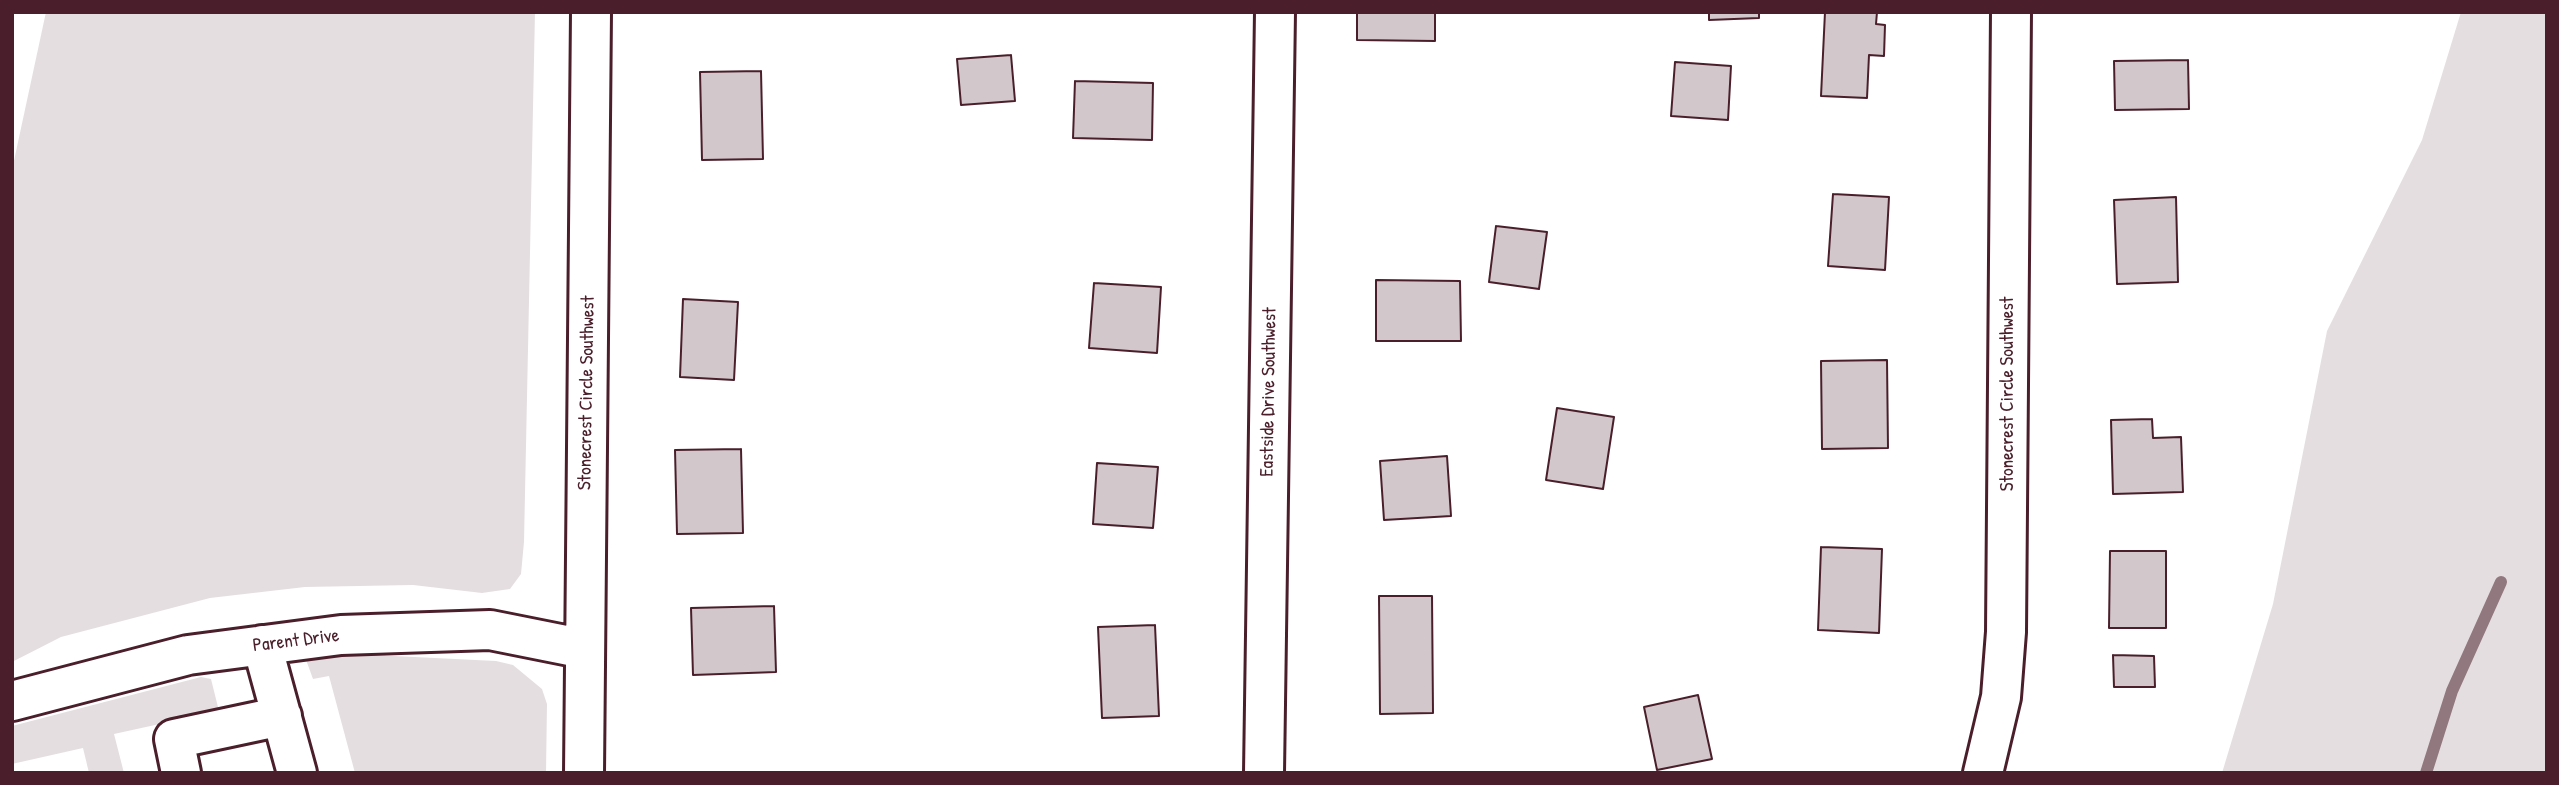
<!DOCTYPE html>
<style>
body{margin:0}
#map{position:relative;width:2559px;height:785px;overflow:hidden;background:#fff;font-family:"Patrick Hand",sans-serif}
canvas{display:block}
.frame{position:absolute;inset:0;border:14px solid #4a1f2b;pointer-events:none}
</style>
<div id="map">
<canvas width="2559" height="785"></canvas>
<div class="frame"></div>
</div>
<script>
const c = document.querySelector('canvas').getContext('2d');
c.lineJoin = 'round';
function fill(path, color) {
  c.fillStyle = color;
  c.fill(path, 'evenodd');
}
function poly(rows) {
  const path = new Path2D();
  for (const r of rows) {
    path.moveTo(r[0], r[1]);
    for (let i = 2; i < r.length; i += 2) path.lineTo(r[i], r[i + 1]);
  }
  return path;
}
function strokePath(path, color, width, dash) {
  c.strokeStyle = color;
  c.lineWidth = width;
  c.lineCap = dash ? 'butt' : 'round';
  c.setLineDash(dash || []);
  c.stroke(path);
}
function write(font, color, halo, rows, align = 'center') {
  c.font = font + ' "Patrick Hand",sans-serif';
  c.lineWidth = 5;
  c.setLineDash([]);
  c.textBaseline = 'middle';
  c.strokeStyle = halo;
  c.fillStyle = color;
  for (const [text, x, y, turn = 0] of rows) {
    c.save();
    c.translate(x, y);
    c.rotate((+turn || 0) * Math.PI / 180);
    c.textAlign = isNaN(turn) ? turn : align;
    if (halo) c.strokeText(text, 0, 0);
    c.fillText(text, 0, 0);
    c.restore();
  }
}
const green = poly([
 [46,12,535,12,524,542,521,574,510,589,482,593,413,585,305,587,210,598,61,637,12,662,12,170],
 [2461,12,2547,12,2547,773,2222,773,2273,604,2327,331,2422,140],
 [353,654,496,661,513,665,542,689,547,704,546,773,355,773,329,676,313,679,305,657],
 [201,677,211,679,219,711,114,734,124,773,89,773,83,748,12,764,12,726]
]);
const stream = poly([
 [2426,773,2452,691,2501,582]
]);
const building = poly([
 [1357,12,1435,12,1435,41,1357,40,1357,12],
 [1709,12,1759,12,1759,18,1709,20,1709,12],
 [1825,12,1877,12,1876,24,1885,25,1884,56,1869,55,1867,98,1821,96,1825,12],
 [1011,55,1015,101,961,105,957,59,1011,55],
 [2188,60,2189,109,2115,110,2114,61,2188,60],
 [1675,62,1731,66,1728,120,1671,116,1675,62],
 [761,71,763,159,702,160,700,72,761,71],
 [1075,81,1153,83,1152,140,1073,138,1075,81],
 [1833,194,1889,197,1885,270,1828,266,1833,194],
 [2176,197,2178,282,2117,284,2114,200,2176,197],
 [1496,226,1547,232,1539,289,1489,282,1496,226],
 [1376,280,1460,281,1461,341,1376,341,1376,280],
 [1094,283,1161,287,1157,353,1089,348,1094,283],
 [683,299,738,302,734,380,680,377,683,299],
 [1887,360,1888,448,1822,449,1821,361,1887,360],
 [1557,408,1614,417,1603,489,1546,480,1557,408],
 [2152,419,2153,438,2181,437,2183,492,2113,494,2111,420,2152,419],
 [741,449,743,533,677,534,675,450,741,449],
 [1447,456,1451,516,1384,520,1380,461,1447,456],
 [1097,463,1158,467,1153,528,1093,524,1097,463],
 [1821,547,1882,549,1879,633,1818,630,1821,547],
 [2110,551,2166,551,2166,628,2109,628,2110,551],
 [1379,596,1432,596,1433,713,1380,714,1379,596],
 [774,606,776,672,693,675,691,608,774,606],
 [1155,625,1159,716,1102,718,1098,627,1155,625],
 [2113,655,2154,656,2155,687,2114,687,2113,655],
 [1698,695,1712,759,1657,770,1644,707,1698,695]
]);
const minor = poly([
 [262,645,297,773],
 [12,701,188,655,341,635,490,630,585,649],
 [181,773,174,739,282,716],
 [584,773,591,12],
 [1264,773,1275,12],
 [1983,773,2001,697,2006,632,2011,12]
]);
const streetNames = [
 ["Eastside Drive Southwest",1269,392,-89],
 ["Stonecrest Circle Southwest",587,393,-89],
 ["Stonecrest Circle Southwest",2008,394,-90],
 ["Parent Drive",296,641,-7]
];
fill(green, '#e5dee0');
strokePath(stream, '#91787e', 12);
fill(building, '#d2c7cb');
strokePath(building, '#4a1f2b', 2);
strokePath(minor, '#4a1f2b', 44);
strokePath(minor, '#fff', 38);
write('19px', '#4a1f2b', '#fff', streetNames);
</script>
